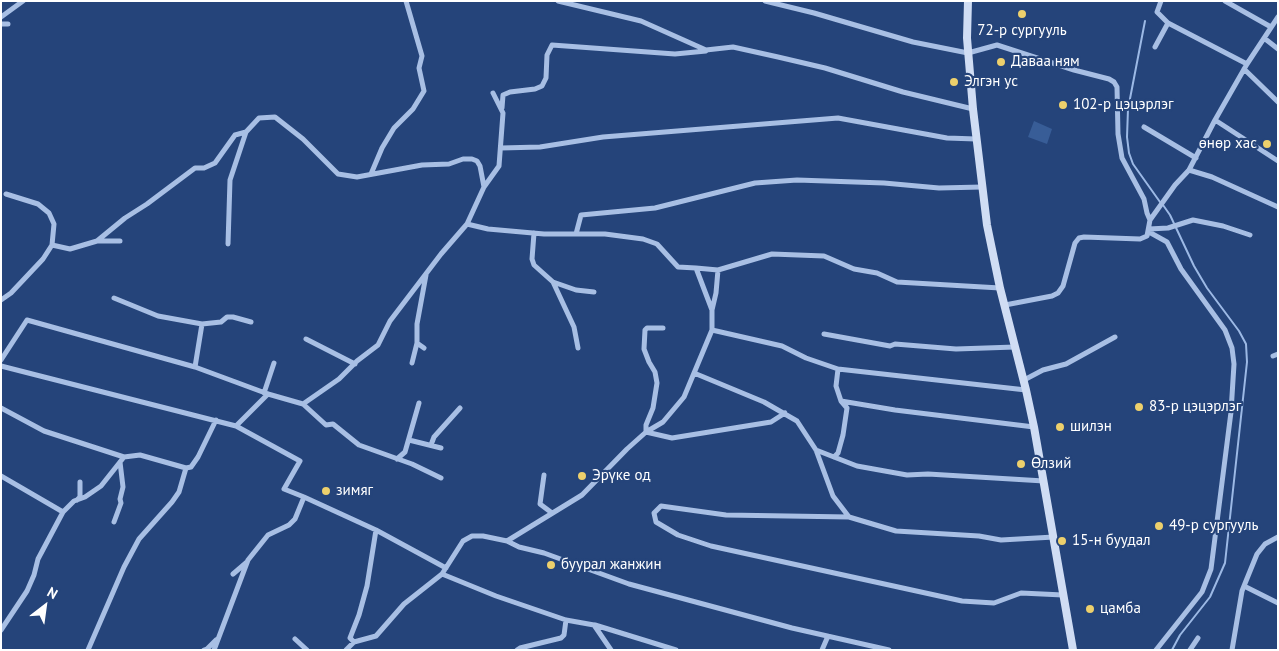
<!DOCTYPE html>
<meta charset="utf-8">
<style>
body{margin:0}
#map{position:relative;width:1279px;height:651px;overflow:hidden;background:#25447a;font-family:"PT Sans",sans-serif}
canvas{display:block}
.frame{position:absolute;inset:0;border:2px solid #fff;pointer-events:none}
.north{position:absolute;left:20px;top:581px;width:50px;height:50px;-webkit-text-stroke:4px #25447a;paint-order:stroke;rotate:30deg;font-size:14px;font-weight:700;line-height:20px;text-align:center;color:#fff}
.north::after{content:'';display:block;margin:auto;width:18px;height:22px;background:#fff;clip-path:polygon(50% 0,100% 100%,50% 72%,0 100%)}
</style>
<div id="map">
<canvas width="1279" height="651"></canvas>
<div class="frame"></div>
<div class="north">N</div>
</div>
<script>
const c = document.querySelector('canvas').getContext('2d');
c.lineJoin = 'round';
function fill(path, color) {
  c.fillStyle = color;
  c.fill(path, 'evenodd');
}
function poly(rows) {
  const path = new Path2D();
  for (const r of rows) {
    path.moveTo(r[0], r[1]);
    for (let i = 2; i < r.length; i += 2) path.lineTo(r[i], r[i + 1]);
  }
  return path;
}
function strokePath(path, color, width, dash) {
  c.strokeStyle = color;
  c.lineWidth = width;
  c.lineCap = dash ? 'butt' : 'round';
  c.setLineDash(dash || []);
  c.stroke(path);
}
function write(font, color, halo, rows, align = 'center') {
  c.font = font + ' "PT Sans",sans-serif';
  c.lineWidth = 4.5;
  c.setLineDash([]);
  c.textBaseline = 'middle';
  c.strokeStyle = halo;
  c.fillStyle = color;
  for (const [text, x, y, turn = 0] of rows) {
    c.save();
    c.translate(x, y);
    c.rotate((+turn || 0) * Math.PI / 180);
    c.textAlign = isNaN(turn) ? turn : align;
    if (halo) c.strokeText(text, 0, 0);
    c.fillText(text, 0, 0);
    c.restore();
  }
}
const green = poly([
 [1034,121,1052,129,1047,144,1028,137]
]);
const stream = poly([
 [1145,21,1128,109,1127,137,1129,153,1133,164,1160,202],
 [1163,205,1170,215,1194,266,1207,288,1239,331,1246,344,1247,362,1225,563,1210,597,1180,635,1172,650]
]);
const minor = poly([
 [558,1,641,21,706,50,733,47,778,57,825,68,903,92,973,109],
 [765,1,814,13,913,42,968,53,997,45,1074,70,1109,79,1114,82,1117,87,1118,134,1122,158,1144,199,1147,213,1150,220],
 [1161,1,1157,12,1168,23,1247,64],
 [1225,1,1271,27],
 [1,17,23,1],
 [1,24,8,24],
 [1264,38,1278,49],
 [1155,47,1168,23],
 [1244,69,1278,102],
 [502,108,503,95,510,92,535,89,542,86,546,78,547,55,552,45,675,54,706,51],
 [1215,120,1278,161],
 [1144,127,1196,158],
 [501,148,540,147,603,137,838,118,947,138,976,139],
 [1189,170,1212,177,1278,207],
 [371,174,382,148,394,128,413,109,424,91,419,68,422,56,406,1],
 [6,194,38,204,49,213,54,224,52,245],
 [1149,229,1168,228,1193,220,1223,226,1250,235],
 [1149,232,1167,242,1181,269,1225,330,1232,348,1234,364,1231,412,1211,569,1202,592,1156,650],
 [534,233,532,259,534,265,553,282,574,327,578,348],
 [576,234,581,215,655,208,755,183,797,180,884,183,939,188,982,187],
 [98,241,120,241],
 [228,244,230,180,246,132,259,118,275,117,303,139,338,174,357,177,422,165,449,164,463,159,472,159,477,161,480,166,484,187],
 [696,268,718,270,772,254,824,256,854,269,877,273,897,282,1000,288],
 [553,282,576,290,594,292],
 [114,298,158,316,202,324,195,367],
 [1,300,11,293,43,259,52,245,70,249,97,241,125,218,147,204,195,168,204,168,215,163,235,135,246,132],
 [1005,305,1052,296,1058,293,1063,286,1075,243,1079,238,1084,237,1140,239,1147,236,1150,220,1175,185,1189,170,1215,120,1247,64,1278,17],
 [712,310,716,293,718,270],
 [202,324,221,322,227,317,233,317,251,322],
 [663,328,647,328,645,330,644,349,649,362,655,372,657,383,653,408,646,425,646,432,672,438,771,422,785,413],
 [712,330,782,346,806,358,838,369,1026,390],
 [824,334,890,346,895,344,956,349,1015,347],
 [306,339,355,364],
 [424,348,417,343,417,324,426,275],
 [1273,356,1278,354],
 [1,360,27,320,195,367,268,394,303,404,326,425,333,424,359,445,412,464,441,478],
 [412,363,417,343],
 [1,366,236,426,300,461,284,489,304,497,376,530,446,568],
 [694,373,764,402,797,421,816,450,833,496,849,517,896,531,979,536,1001,540,1054,537],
 [1024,380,1043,370,1066,364,1115,337],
 [264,393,274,363],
 [841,401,895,410,1034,427],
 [303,404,339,379,357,361,378,345,390,321,441,254,467,224,484,187,499,166,503,113,493,93],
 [1,408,44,431,124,457,140,455,186,468],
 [236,426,268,394],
 [409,440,441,448],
 [431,445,434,437,460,408],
 [816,450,857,466,907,475,928,474,1044,481],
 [834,457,838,453,843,435,847,408,841,401,836,386,838,369],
 [397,459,405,452,419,403],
 [544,475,540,504,552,513],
 [1,476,63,512],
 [77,500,80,497,80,482],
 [849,517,726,515,661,506,654,513,656,522,678,535,711,546,962,601,994,603,1021,593,1063,595],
 [114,522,121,503,120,499,123,487,120,462],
 [507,541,519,547,544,553,629,584,792,628,889,650],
 [233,574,247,562],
 [442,574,496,596,566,620,594,625,611,650],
 [1244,586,1278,603],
 [595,625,676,650],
 [1,630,27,591,34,575,38,559,63,512,74,501,85,497,101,486,124,457],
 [295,639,307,650],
 [354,642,350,638,359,615,367,586,376,530],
 [88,650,124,567,139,539,172,502,179,492,186,468,191,467,198,457,216,420],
 [204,650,207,649,216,640],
 [214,650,248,560,268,535,289,525,295,519,304,497],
 [346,650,354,642,376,636,404,604,442,574,463,541,472,536,483,536,507,541,582,495,627,449,646,432,663,422,684,397,712,330,712,310,696,268,678,267,657,244,643,239,605,234,544,234,488,229,467,224],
 [517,650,520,648,561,638,564,635,566,620],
 [822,650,828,636],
 [1190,650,1198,638],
 [1232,650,1242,591,1246,581,1257,554,1265,544,1278,537]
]);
const secondary = poly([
 [968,1,967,38,973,109,987,225,1000,288,1026,390,1034,427,1073,650]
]);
const markers = [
 [1022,14,5,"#edd06c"],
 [1001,62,5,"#edd06c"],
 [954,82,5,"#edd06c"],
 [1063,105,5,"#edd06c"],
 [1267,144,5,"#edd06c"],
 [1139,407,5,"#edd06c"],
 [1060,427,5,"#edd06c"],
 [1021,464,5,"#edd06c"],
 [582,476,5,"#edd06c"],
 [326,491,5,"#edd06c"],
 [1159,526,5,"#edd06c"],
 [1062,541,5,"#edd06c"],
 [551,565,5,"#edd06c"],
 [1090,609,5,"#edd06c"]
];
const poiNames = [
 ["72-р сургууль",1022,31,"center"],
 ["Даваа ням",1011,62],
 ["Элгэн ус",964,82],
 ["102-р цэцэрлэг",1073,105],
 ["өнөр хас",1257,144,"right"],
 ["83-р цэцэрлэг",1149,407],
 ["шилэн",1070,427],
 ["Өлзий",1031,464],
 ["Эрүке од",592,476],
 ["зимяг",336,491],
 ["49-р сургууль",1169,526],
 ["15-н буудал",1072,541],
 ["буурал жанжин",561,565],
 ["цамба",1100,609]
];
fill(green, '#385d97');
strokePath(stream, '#9cb9e5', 2);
strokePath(minor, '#a8bfe4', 5);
strokePath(secondary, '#d0ddf4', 8);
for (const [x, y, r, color] of markers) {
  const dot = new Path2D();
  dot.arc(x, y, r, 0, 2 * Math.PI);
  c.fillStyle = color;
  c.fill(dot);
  strokePath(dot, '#25447a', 2);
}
write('15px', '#fff', '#25447a', poiNames, 'left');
</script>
